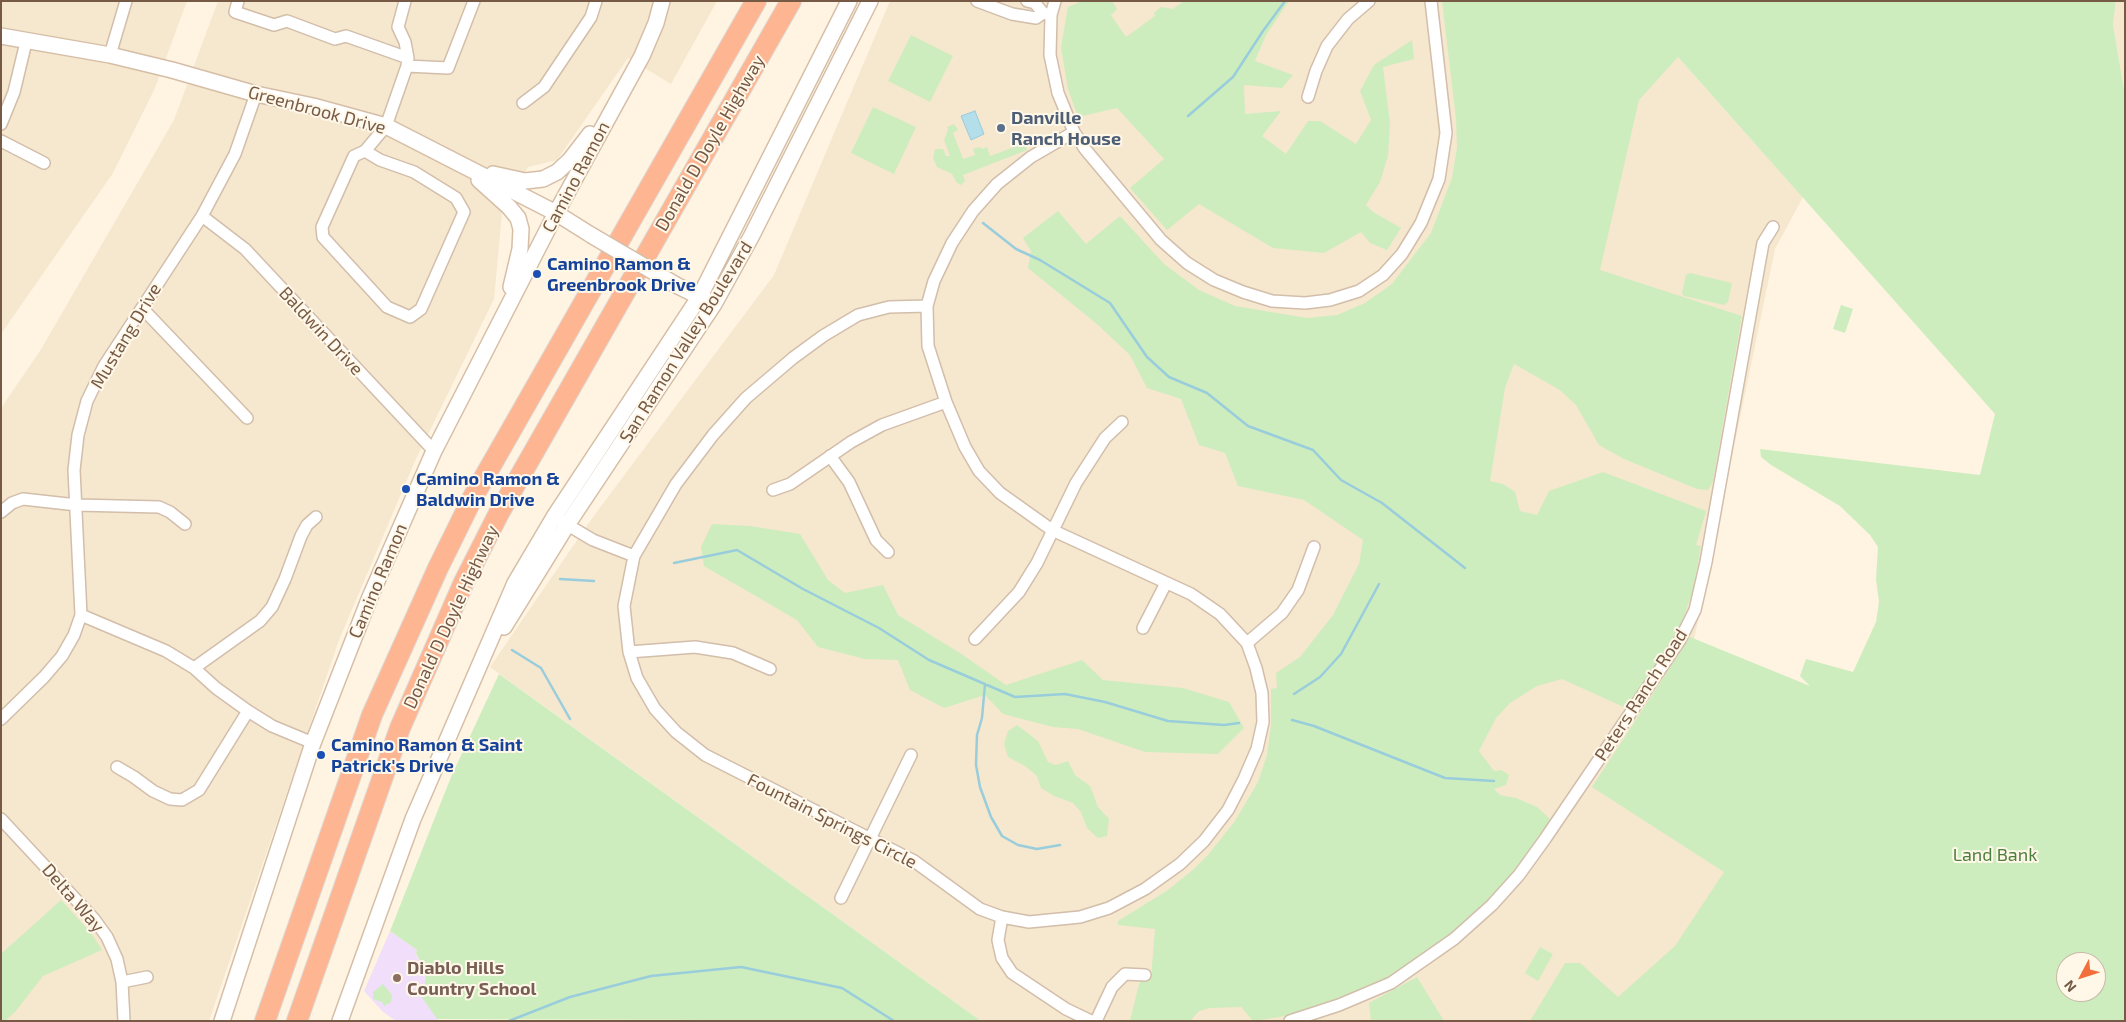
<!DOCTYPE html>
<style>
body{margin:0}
#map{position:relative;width:2126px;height:1022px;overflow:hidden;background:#fef4e1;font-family:"Exo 2",sans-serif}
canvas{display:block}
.frame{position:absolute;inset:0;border:2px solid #775a46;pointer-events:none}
.north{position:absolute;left:2056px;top:952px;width:50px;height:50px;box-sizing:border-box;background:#fff8e9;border:1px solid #c9b9a8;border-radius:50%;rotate:230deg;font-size:14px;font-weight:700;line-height:20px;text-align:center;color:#775a46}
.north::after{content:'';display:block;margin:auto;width:18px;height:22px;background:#f26f3c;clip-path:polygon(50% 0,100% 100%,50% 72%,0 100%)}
</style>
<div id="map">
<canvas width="2126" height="1022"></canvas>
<div class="frame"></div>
<div class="north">N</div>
</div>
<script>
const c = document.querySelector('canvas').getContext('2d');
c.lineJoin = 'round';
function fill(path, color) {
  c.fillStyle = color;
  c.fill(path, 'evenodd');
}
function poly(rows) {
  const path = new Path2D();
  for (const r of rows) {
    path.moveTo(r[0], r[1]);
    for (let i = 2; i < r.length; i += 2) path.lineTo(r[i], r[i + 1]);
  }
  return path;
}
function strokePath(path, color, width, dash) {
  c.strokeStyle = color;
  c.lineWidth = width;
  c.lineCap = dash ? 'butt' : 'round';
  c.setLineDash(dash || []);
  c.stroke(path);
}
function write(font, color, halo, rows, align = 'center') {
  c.font = font + ' "Exo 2",sans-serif';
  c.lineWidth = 4;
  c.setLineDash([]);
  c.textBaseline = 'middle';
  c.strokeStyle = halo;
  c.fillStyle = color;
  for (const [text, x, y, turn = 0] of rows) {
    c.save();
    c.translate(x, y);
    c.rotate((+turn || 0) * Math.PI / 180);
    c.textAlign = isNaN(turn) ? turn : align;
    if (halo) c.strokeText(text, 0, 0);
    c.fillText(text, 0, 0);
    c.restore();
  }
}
const residential = poly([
 [1,1,187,1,155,88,113,173,1,334],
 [218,1,717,1,671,84,628,58,557,160,528,167,502,213,494,299,415,461,339,640,209,1021,1,1021,1,408,40,351,174,120],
 [890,1,1628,1,1803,197,1775,249,1693,645,1748,1021,981,1021,490,667,593,517,774,275],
 [2116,1,2125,1,2125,96,2113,24]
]);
const education = poly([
 [390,931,417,950,416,954,426,974,424,989,437,1019,440,1021,396,1021,383,1012,364,991]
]);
const green = poly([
 [1082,1,1112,1,1117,9,1111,15,1126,37,1155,16,1154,13,1161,7,1173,9,1184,1,1289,1,1266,35,1255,61,1293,75,1282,88,1244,85,1245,114,1281,111,1262,136,1286,154,1308,121,1320,121,1356,144,1371,120,1360,91,1374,65,1412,40,1414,59,1383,67,1390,123,1388,156,1380,182,1366,205,1373,212,1401,228,1387,250,1370,243,1361,232,1324,253,1273,248,1199,204,1167,230,1130,188,1164,159,1117,108,1078,117,1068,89,1061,47,1068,7],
 [1442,1,2116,1,2113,24,2125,96,2125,1021,1530,1021,1565,963,1580,963,1618,997,1675,946,1724,872,1592,787,1690,637,1810,686,1800,676,1806,659,1853,672,1876,622,1879,602,1876,579,1878,547,1870,535,1840,506,1771,465,1761,457,1760,449,1980,475,1995,414,1678,57,1639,100,1600,270,1742,316,1713,481,1708,490,1697,489,1624,459,1599,445,1576,405,1560,390,1514,364,1505,388,1490,481,1503,484,1515,492,1520,511,1537,515,1549,491,1603,472,1706,511,1696,545,1701,546,1693,591,1679,630,1628,709,1562,679,1537,686,1510,703,1496,718,1479,751,1494,771,1501,770,1509,775,1506,785,1494,789,1500,795,1516,798,1537,807,1551,820,1516,869,1478,911,1452,937,1384,980,1336,1002,1299,1014,1253,1021,1241,1007,1210,1008,1199,1011,1190,1021,1130,1021,1139,984,1145,977,1151,977,1155,929,1118,925,1118,921,1168,890,1194,869,1208,855,1235,821,1258,782,1267,755,1271,725,1271,689,1277,688,1276,673,1300,657,1333,615,1359,564,1363,540,1304,500,1238,486,1225,453,1199,445,1181,399,1147,388,1130,355,1097,324,1028,268,1031,251,1023,238,1058,211,1086,244,1120,216,1164,264,1199,290,1235,306,1307,318,1337,315,1365,303,1392,284,1431,233,1452,178,1457,148,1456,119],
 [2066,962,2096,962,2096,992,2066,992],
 [911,35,953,56,930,102,888,81],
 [873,107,916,127,894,174,851,153],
 [954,124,958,130,953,133,963,159,975,155,973,149,980,147,982,149,987,147,990,156,1017,146,1024,140,1027,150,963,175,965,181,961,185,956,182,952,174,937,167,933,158,935,149,943,149,946,156,950,156,944,140,948,130,947,127],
 [1690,273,1732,283,1728,302,1724,305,1684,296,1682,293,1686,275],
 [1841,305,1853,309,1845,333,1833,329],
 [712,524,750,526,800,534,828,580,845,593,883,585,898,615,960,653,1006,685,1082,660,1103,680,1183,688,1229,702,1244,728,1218,754,1145,752,1078,729,1053,727,1003,714,985,695,944,708,910,690,898,660,865,659,818,647,797,620,704,566,701,547],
 [499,674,981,1021,437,1019,421,996,424,989,426,974,416,953,417,950,390,931,451,777],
 [1017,725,1038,741,1048,762,1056,765,1068,761,1075,775,1090,786,1098,807,1109,819,1107,836,1098,838,1087,828,1081,812,1073,803,1054,796,1041,788,1037,776,1025,766,1008,757,1004,744,1008,731],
 [61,900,91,933,102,950,43,976,15,1012,5,1021,1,1021,1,954],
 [1540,947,1553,954,1538,981,1525,973],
 [1417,977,1444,1021,1371,1021,1369,1003],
 [383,984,392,995,391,1002,384,1006,382,1002,373,999,373,992]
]);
const water = poly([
 [975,111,984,134,971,140,961,116,975,111]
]);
const stream = poly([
 [1188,116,1233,77,1263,31,1285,1],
 [983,223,1016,249,1040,260,1110,303,1147,357,1169,377,1207,393,1248,426,1313,450,1341,480,1382,503,1465,568],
 [674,563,737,550,803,589,879,628,929,660,1015,697,1065,694,1105,702,1168,721,1224,725,1239,723],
 [560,579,594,581],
 [512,650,541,668,570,719],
 [985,684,982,718,977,735,976,765,980,787,991,817,1002,836,1018,845,1037,849,1060,845],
 [1294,694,1320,677,1341,654,1379,584],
 [1292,720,1314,726,1445,778,1494,781],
 [509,1021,570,997,651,976,741,967,842,988,894,1021]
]);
const street = poly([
 [238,1,235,12,274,25,287,21,335,39,346,36,408,58],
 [977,1,1012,14,1036,18,1043,13],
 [1027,1,1035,3,1043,13,1051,15],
 [1055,1,1051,15,1050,55,1058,93,1074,132,1085,149,1161,240,1187,263,1214,280,1243,292,1272,301,1305,303,1330,300,1359,291,1383,275,1402,254,1421,223,1439,179,1446,133,1431,1],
 [110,55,126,1],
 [407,66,448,68,474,1],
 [1308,97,1316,71,1327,46,1348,19,1369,1],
 [523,103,544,87,591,17,596,1],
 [1,124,14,92,26,42],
 [1,141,44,163],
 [365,151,380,160,414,172,456,198,464,212,421,309,410,317,387,307,323,237,322,227,354,156,365,151],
 [365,151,386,126,407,66,408,58,405,42,398,27,405,1],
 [202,216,245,249,434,451],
 [927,306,889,307,858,315,823,336,793,358,746,398,713,435,676,484,634,556,624,606,629,652,637,678,655,709,676,732,705,755,914,861,980,909,1002,917,1029,922,1080,917,1109,908,1145,889,1180,864,1204,841,1228,810,1244,779,1257,749,1263,722,1262,693,1256,668,1247,643,1220,614,1191,594,1052,530,1000,493,979,471,965,447,946,402,928,346,927,306,934,281,952,243,973,211,997,184,1031,157,1074,132],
 [142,308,247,418],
 [830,456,849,482,876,540,888,552],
 [773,490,790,484,851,442,882,425,946,402],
 [1,512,12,503,23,499,77,505,159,507,170,512,185,524],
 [561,521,593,540,634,556],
 [81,615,166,651,194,668,216,688,248,711,272,726,313,743],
 [1143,628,1166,583],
 [975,639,1019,592,1037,563,1076,483,1105,438,1122,422],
 [1247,643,1282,613,1298,590,1314,547],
 [629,652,695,647,733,653,770,669],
 [194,668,260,621,272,607,285,579,301,536,307,525,316,517],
 [1,719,44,677,62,656,74,635,81,615,74,470,78,435,87,401,104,366,202,216,235,154,256,94],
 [117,767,134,777,153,791,170,799,182,800,199,790,248,711],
 [1,819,94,919,107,937,117,959,122,982,124,1021],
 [841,898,911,755],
 [1002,917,998,940,1002,958,1012,973,1066,1009,1091,1021],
 [122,982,147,977],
 [1096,1021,1112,987,1125,974,1145,975],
 [1290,1021,1339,1005,1391,983,1454,939,1492,905,1519,875,1545,839,1680,640,1695,610,1706,562,1763,243,1773,227]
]);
const secondary = poly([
 [1,36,110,55,172,70,256,94,313,106,386,126,556,213,591,235],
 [493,174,525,181,543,179,557,172,570,160,590,134],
 [479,180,509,207,518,218,521,229,520,249,511,287],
 [676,285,708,301],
 [504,627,567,525,714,304,751,237,870,1],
 [222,1021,313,743,370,597,434,451,556,213,642,56,656,23,662,1],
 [340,1021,413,819,515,583,554,517,700,296,849,1]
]);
const highway = poly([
 [265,1021,372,715,438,568,473,497,756,1],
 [297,1021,400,728,464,582,499,513,791,1]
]);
const secondaryBridge = poly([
 [591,235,676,285]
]);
const markers = [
 [1001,128,5,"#5c6f8a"],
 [537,274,5,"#1a4fb4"],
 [406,489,5,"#1a4fb4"],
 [321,755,5,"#1a4fb4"],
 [397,978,5,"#8d6e63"]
];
const streetNames = [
 ["Greenbrook Drive",317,110,15],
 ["Donald D Doyle Highway",710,143,-60],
 ["Camino Ramon",576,177,-62],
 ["Baldwin Drive",321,331,47],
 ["Mustang Drive",126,336,-59],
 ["San Ramon Valley Boulevard",686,342,-58],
 ["Camino Ramon",378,581,-67],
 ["Donald D Doyle Highway",451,617,-65],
 ["Peters Ranch Road",1641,695,-57],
 ["Fountain Springs Circle",832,821,27],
 ["Delta Way",73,898,49]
];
const serviceNames = [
 ["Danville",1011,118],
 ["Ranch House",1011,139]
];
const transitNames = [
 ["Camino Ramon &",547,264],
 ["Greenbrook Drive",547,285],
 ["Camino Ramon &",416,479],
 ["Baldwin Drive",416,500],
 ["Camino Ramon & Saint",331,745],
 ["Patrick's Drive",331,766]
];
const parkNames = [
 ["Land Bank",1995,855]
];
const educationNames = [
 ["Diablo Hills",407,968],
 ["Country School",407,989]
];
fill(residential, '#f6e7cf');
fill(education, '#f1defa');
fill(green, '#ceedbe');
fill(water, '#b4dee9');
strokePath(water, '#99cddc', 1);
strokePath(stream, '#99cddc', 2.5);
strokePath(street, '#d2beaa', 14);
strokePath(secondary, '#d6bea6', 18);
strokePath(highway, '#ded7d3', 22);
strokePath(street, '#fff', 11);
strokePath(secondary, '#fff', 15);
strokePath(highway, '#feb592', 20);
strokePath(secondaryBridge, '#d6bea6', 18, []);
strokePath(secondaryBridge, '#fff', 15);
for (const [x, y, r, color] of markers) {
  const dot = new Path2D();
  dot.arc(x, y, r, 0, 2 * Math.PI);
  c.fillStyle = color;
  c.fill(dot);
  strokePath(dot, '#fff8e9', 2);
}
write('18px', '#775a46', '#fff8e9', streetNames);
write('bold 18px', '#4e5e75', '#fff8e9', serviceNames, 'left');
write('bold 18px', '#164399', '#fff8e9', transitNames, 'left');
write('18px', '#4c7e3c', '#fff8e9', parkNames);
write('bold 18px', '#785e54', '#fff8e9', educationNames, 'left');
</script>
